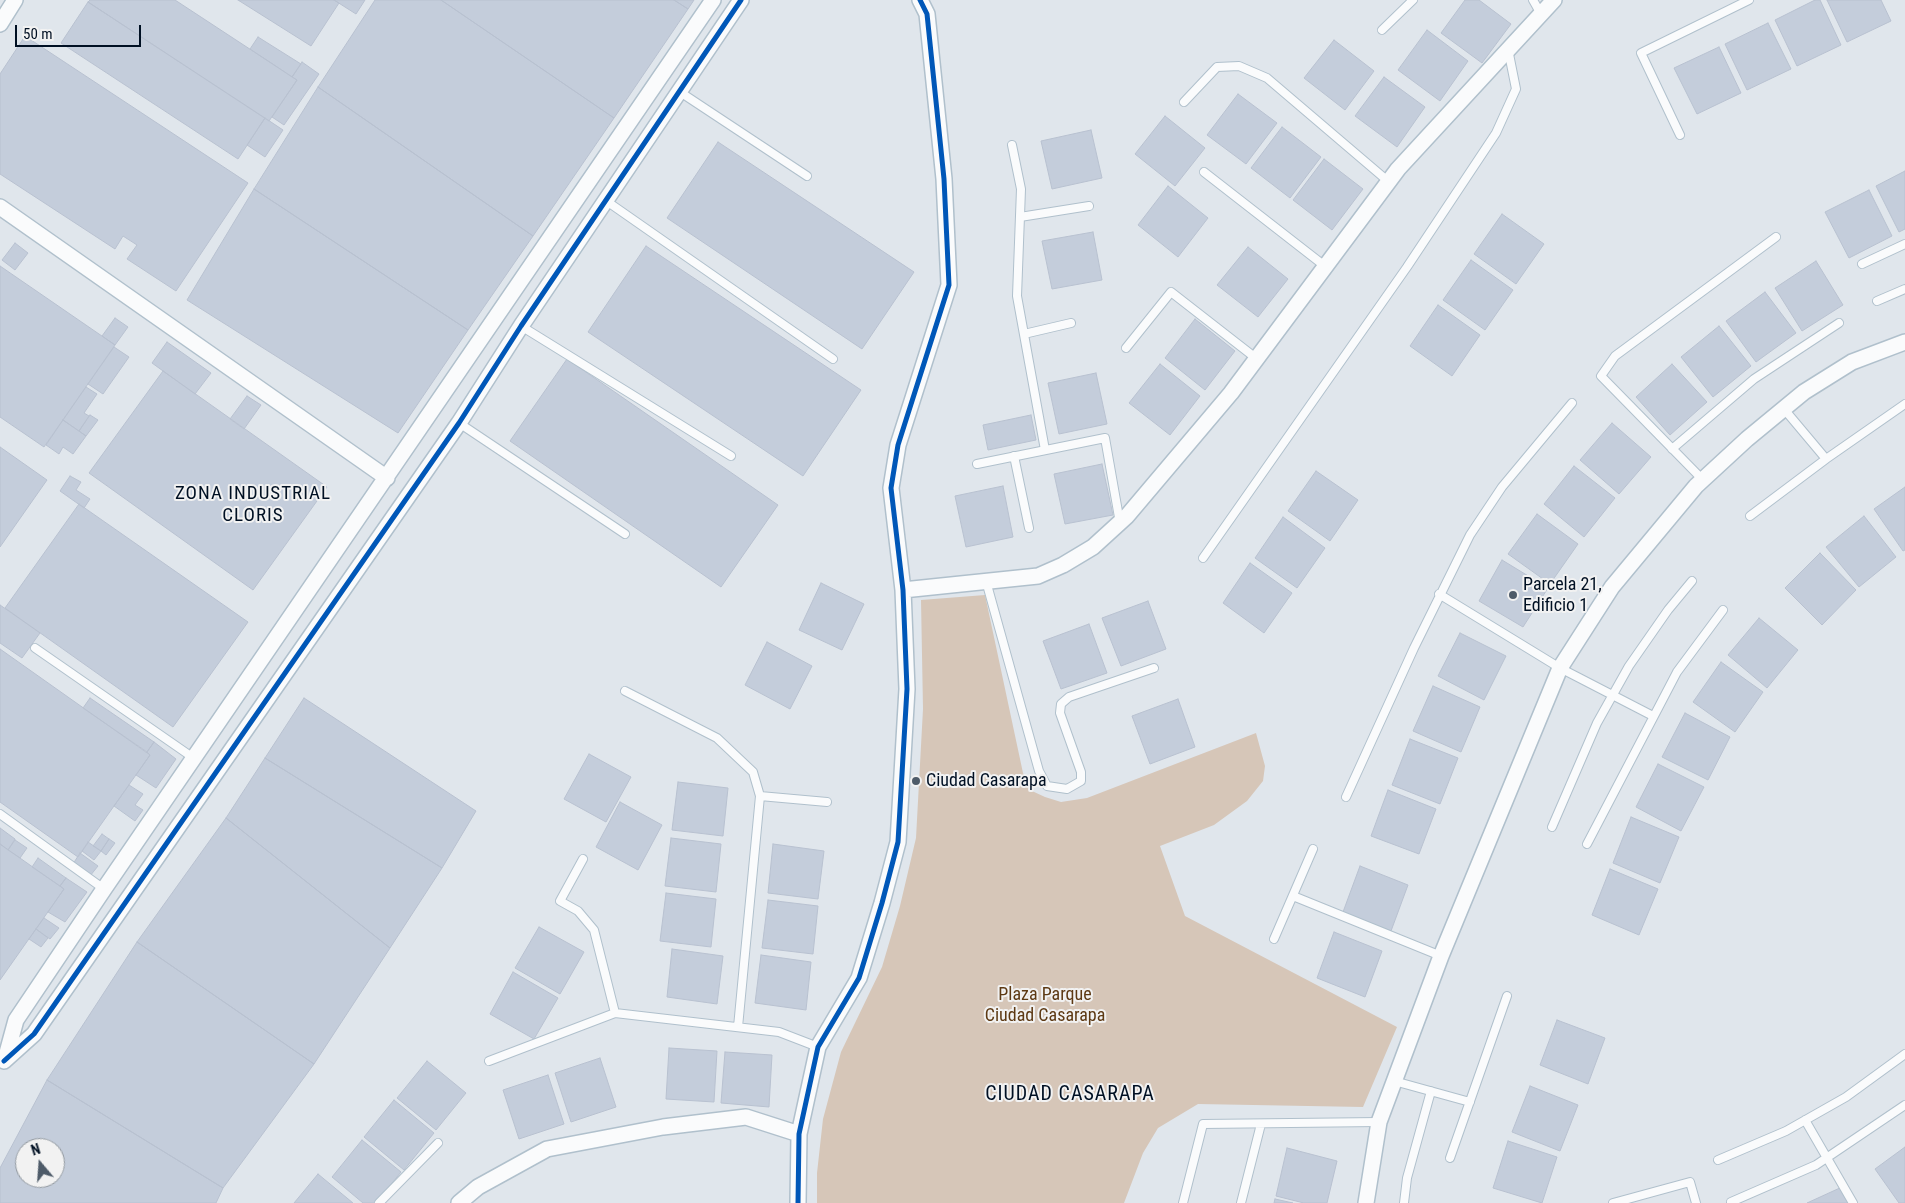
<!DOCTYPE html>
<style>
body{margin:0}
#map{position:relative;width:1905px;height:1203px;overflow:hidden;background:#e0e6ec;font-family:"Roboto Condensed",sans-serif}
canvas{display:block}
.north{position:absolute;left:15px;top:1138px;width:50px;height:50px;box-sizing:border-box;background:#f2f2f2;border:1px solid #91989f;border-radius:50%;rotate:342deg;font-size:14px;font-weight:700;line-height:20px;text-align:center;color:#001023}
.north::after{content:'';display:block;margin:auto;width:18px;height:22px;background:#4e5b69;clip-path:polygon(50% 0,100% 100%,50% 72%,0 100%)}
.scale{position:absolute;left:15px;top:25px;width:126px;height:22px;box-sizing:border-box;border:2px solid #001023;border-top:0;padding-left:6px;font-size:15px;line-height:18px;white-space:nowrap;color:#001023;-webkit-text-stroke:4px #f2f2f2;paint-order:stroke}
</style>
<div id="map">
<canvas width="1905" height="1203"></canvas>
<div class="north">N</div>
<div class="scale">50 m</div>
</div>
<script>
const c = document.querySelector('canvas').getContext('2d');
c.lineJoin = 'round';
function fill(path, color) {
  c.fillStyle = color;
  c.fill(path, 'evenodd');
}
function poly(rows) {
  const path = new Path2D();
  for (const r of rows) {
    path.moveTo(r[0], r[1]);
    for (let i = 2; i < r.length; i += 2) path.lineTo(r[i], r[i + 1]);
  }
  return path;
}
function strokePath(path, color, width, dash) {
  c.strokeStyle = color;
  c.lineWidth = width;
  c.lineCap = dash ? 'butt' : 'round';
  c.setLineDash(dash || []);
  c.stroke(path);
}
function write(font, color, halo, rows, align = 'center') {
  c.font = font + ' "Roboto Condensed",sans-serif';
  c.lineWidth = 4;
  c.setLineDash([]);
  c.textBaseline = 'middle';
  c.strokeStyle = halo;
  c.fillStyle = color;
  for (const [text, x, y, turn = 0] of rows) {
    c.save();
    c.translate(x, y);
    c.rotate((+turn || 0) * Math.PI / 180);
    c.textAlign = isNaN(turn) ? turn : align;
    if (halo) c.strokeText(text, 0, 0);
    c.fillText(text, 0, 0);
    c.restore();
  }
}
const green = poly([
 [985,595,1023,773,1032,791,1045,797,1061,802,1087,798,1256,733,1265,766,1263,781,1247,801,1214,825,1160,846,1185,916,1397,1027,1363,1107,1198,1104,1158,1128,1143,1153,1124,1203,817,1203,817,1173,823,1119,841,1052,882,967,900,906,916,838,923,709,921,600]
]);
const building = poly([
 [90,0,175,0,297,80,269,121,88,2,90,0],
 [238,0,334,0,339,3,311,46,238,0],
 [334,0,365,0,356,14,334,0],
 [375,0,441,0,614,118,533,236,318,87,375,0],
 [441,0,674,0,688,9,614,118,441,0],
 [674,0,694,0,688,9,674,0],
 [1465,0,1479,0,1511,24,1482,63,1441,33,1465,0],
 [1815,0,1820,0,1841,45,1797,66,1775,20,1815,0],
 [1827,0,1881,0,1891,21,1847,42,1827,0],
 [88,2,265,118,238,159,61,43,88,2],
 [1768,23,1791,69,1747,90,1725,44,1768,23],
 [1427,30,1468,61,1440,101,1398,70,1427,30],
 [25,36,248,183,176,291,127,259,137,245,123,236,115,249,0,174,0,74,25,36],
 [258,37,301,64,292,77,250,49,258,37],
 [1334,40,1374,71,1345,110,1304,78,1334,40],
 [1719,47,1741,93,1697,114,1674,68,1719,47],
 [302,62,319,74,284,125,272,117,297,80,292,77,302,62],
 [1384,77,1425,107,1397,147,1355,116,1384,77],
 [318,87,533,236,468,330,254,189,318,87],
 [1238,94,1277,123,1246,164,1207,135,1238,94],
 [1165,116,1205,148,1175,186,1135,154,1165,116],
 [265,118,283,130,265,157,247,145,265,118],
 [1282,127,1321,157,1290,198,1251,168,1282,127],
 [1091,130,1102,178,1052,189,1041,141,1091,130],
 [718,142,914,272,862,349,667,218,718,142],
 [1324,159,1363,189,1332,230,1293,200,1324,159],
 [1905,171,1905,229,1899,232,1876,186,1905,171],
 [1168,186,1208,218,1178,257,1138,225,1168,186],
 [254,189,468,330,398,433,187,300,254,189],
 [1869,190,1892,236,1849,258,1825,212,1869,190],
 [1502,214,1544,244,1516,284,1474,254,1502,214],
 [1093,232,1102,280,1052,289,1042,241,1093,232],
 [15,243,28,253,15,270,2,260,15,243],
 [646,246,861,390,803,476,588,332,646,246],
 [1248,247,1288,279,1258,317,1217,285,1248,247],
 [1471,260,1513,290,1485,330,1443,300,1471,260],
 [1816,261,1843,305,1802,331,1775,288,1816,261],
 [0,266,115,345,44,447,0,417,0,266],
 [1765,292,1796,333,1756,362,1726,321,1765,292],
 [1438,305,1480,335,1452,376,1410,346,1438,305],
 [115,318,128,327,115,345,102,336,115,318],
 [1195,319,1235,351,1205,390,1165,358,1195,319],
 [1719,326,1751,366,1713,397,1681,357,1719,326],
 [167,342,211,373,195,394,152,363,167,342],
 [114,347,129,357,103,394,88,384,114,347],
 [567,359,778,505,721,587,510,441,567,359],
 [1160,364,1200,396,1170,435,1129,403,1160,364],
 [1672,364,1707,402,1670,435,1636,397,1672,364],
 [163,371,327,487,253,590,89,473,163,371],
 [1096,373,1107,424,1059,434,1048,383,1096,373],
 [86,387,97,394,84,413,89,416,79,431,63,420,86,387],
 [247,396,261,405,244,429,230,419,247,396],
 [90,415,98,420,86,436,79,431,90,415],
 [1031,415,1036,440,988,450,983,425,1031,415],
 [63,420,86,436,73,454,63,447,59,454,46,445,63,420],
 [1612,423,1651,457,1619,494,1580,460,1612,423],
 [0,447,47,480,0,547,0,447],
 [1102,464,1113,515,1065,524,1054,474,1102,464],
 [1574,466,1615,498,1584,537,1544,504,1574,466],
 [1316,471,1358,500,1330,541,1288,511,1316,471],
 [70,476,81,482,76,490,90,499,84,508,60,491,70,476],
 [1003,486,1013,537,966,547,955,496,1003,486],
 [1905,487,1905,550,1903,551,1874,509,1905,487],
 [79,504,248,622,173,727,5,608,79,504],
 [1537,514,1578,544,1550,584,1508,554,1537,514],
 [1864,516,1896,557,1859,587,1826,547,1864,516],
 [1283,517,1325,548,1297,588,1255,558,1283,517],
 [1820,553,1856,590,1822,625,1785,588,1820,553],
 [1502,560,1548,588,1523,627,1479,601,1502,560],
 [1250,563,1292,593,1264,633,1223,603,1250,563],
 [821,583,864,604,842,650,799,630,821,583],
 [1148,601,1166,649,1121,666,1102,618,1148,601],
 [0,605,40,633,22,658,0,643,0,605],
 [1759,618,1798,650,1767,688,1728,655,1759,618],
 [1089,624,1107,673,1061,689,1043,641,1089,624],
 [1460,633,1506,656,1484,700,1438,676,1460,633],
 [767,642,812,666,790,709,745,685,767,642],
 [0,649,150,755,78,857,0,802,0,649],
 [1721,662,1763,692,1735,732,1693,702,1721,662],
 [1433,686,1480,707,1461,752,1413,731,1433,686],
 [90,698,154,742,147,752,83,708,90,698],
 [304,698,476,811,442,868,265,758,304,698],
 [1178,699,1195,747,1150,764,1132,716,1178,699],
 [1685,713,1730,737,1708,780,1662,757,1685,713],
 [1410,739,1458,758,1440,804,1392,785,1410,739],
 [154,742,176,759,156,788,136,775,150,755,147,752,154,742],
 [589,754,631,777,606,822,564,799,589,754],
 [265,758,442,868,390,948,226,818,265,758],
 [1658,764,1704,787,1681,831,1636,807,1658,764],
 [678,782,728,788,723,836,672,830,678,782],
 [129,785,143,794,135,805,143,810,135,821,114,806,129,785],
 [1388,790,1436,809,1419,854,1371,836,1388,790],
 [620,802,662,825,638,870,596,847,620,802],
 [1631,817,1679,837,1660,883,1613,863,1631,817],
 [226,818,390,948,314,1064,137,942,226,818],
 [0,828,15,839,8,850,0,844,0,828],
 [102,834,109,839,101,851,93,846,102,834],
 [671,838,721,844,716,892,665,886,671,838],
 [109,839,115,843,106,855,101,851,109,839],
 [15,840,27,848,20,858,8,850,15,840],
 [88,842,101,851,94,860,82,851,88,842],
 [0,844,64,889,0,980,0,844],
 [773,844,824,851,818,899,768,893,773,844],
 [80,853,98,866,90,876,73,864,80,853],
 [38,858,66,878,60,886,32,867,38,858],
 [1360,866,1408,885,1391,931,1343,912,1360,866],
 [1610,869,1658,889,1639,935,1592,915,1610,869],
 [66,878,87,892,65,922,48,912,64,889,60,886,66,878],
 [666,893,716,899,711,947,660,941,666,893],
 [768,900,818,906,813,954,762,948,768,900],
 [44,918,59,928,50,939,36,929,44,918],
 [539,927,584,952,560,994,515,968,539,927],
 [36,929,48,938,41,947,29,939,36,929],
 [1334,932,1382,951,1365,997,1317,978,1334,932],
 [137,942,314,1064,223,1188,47,1080,137,942],
 [672,949,723,956,717,1004,667,997,672,949],
 [761,955,811,962,806,1010,755,1003,761,955],
 [513,972,558,998,534,1039,490,1014,513,972],
 [1557,1020,1605,1038,1588,1084,1540,1065,1557,1020],
 [669,1048,717,1051,714,1102,666,1099,669,1048],
 [725,1052,772,1055,769,1107,721,1103,725,1052],
 [600,1058,616,1107,571,1122,555,1073,600,1058],
 [427,1061,466,1093,436,1130,397,1098,427,1061],
 [548,1075,564,1124,519,1139,503,1090,548,1075],
 [47,1080,223,1188,216,1203,0,1203,0,1168,47,1080],
 [25,1148,55,1148,55,1178,25,1178,25,1148],
 [1530,1086,1578,1105,1560,1151,1512,1132,1530,1086],
 [394,1100,434,1133,404,1170,364,1137,394,1100],
 [362,1140,401,1172,376,1203,363,1203,332,1177,362,1140],
 [1508,1141,1557,1157,1542,1203,1493,1188,1508,1141],
 [1905,1147,1905,1203,1899,1203,1875,1169,1905,1147],
 [1287,1148,1337,1161,1327,1203,1304,1203,1276,1196,1287,1148],
 [318,1174,353,1203,294,1203,318,1174],
 [1842,1187,1849,1203,1807,1203,1842,1187],
 [1275,1199,1293,1203,1274,1203,1275,1199]
]);
const service = poly([
 [1533,0,1541,14],
 [1382,30,1413,0],
 [680,92,807,176],
 [1184,102,1217,67,1239,66,1267,78,1389,182],
 [1680,135,1641,53,1749,0],
 [1012,145,1021,189,1017,296,1045,450],
 [1204,172,1326,267],
 [605,200,833,359],
 [1020,217,1089,206],
 [1862,264,1905,244],
 [1877,301,1905,289],
 [521,326,731,456],
 [1024,334,1071,323],
 [1126,348,1171,292,1257,359],
 [1784,409,1826,459],
 [459,423,625,534],
 [1672,449,1754,379,1839,323],
 [1014,456,1029,528],
 [977,464,1105,438,1120,523],
 [1703,480,1601,376,1615,356,1776,237],
 [1750,516,1826,459,1905,404],
 [1203,558,1407,267,1496,133,1516,89,1508,49],
 [986,581,1039,771,1047,786,1067,789,1081,781,1081,772,1060,713,1061,704,1069,697,1154,668],
 [1439,594,1560,668,1653,716],
 [35,648,195,759],
 [625,691,717,738,753,772,760,796,738,1027],
 [760,796,827,802],
 [1346,797,1414,648,1470,535,1502,487,1572,403],
 [0,814,104,889],
 [1552,827,1597,723,1629,666,1668,610,1692,581],
 [1587,844,1677,672,1723,610],
 [583,859,560,901,578,911,594,930,615,1013],
 [1293,896,1441,956],
 [1274,939,1313,849],
 [489,1061,615,1013,779,1032,818,1047],
 [1394,1081,1470,1102],
 [1805,1120,1853,1203],
 [1450,1158,1507,996],
 [1718,1160,1786,1131,1846,1097,1905,1054],
 [1731,1202,1816,1165,1905,1105],
 [379,1203,438,1143],
 [1183,1203,1203,1124,1379,1122],
 [1241,1203,1261,1124],
 [1404,1203,1407,1178,1431,1091],
 [1613,1203,1690,1182,1696,1203]
]);
const minor = poly([
 [0,24,15,0],
 [0,207,387,478],
 [903,590,1038,576,1063,565,1093,547,1127,516,1231,393,1398,169,1554,0],
 [5,1060,16,1020,104,889,713,0],
 [4,1061,34,1034,459,423,521,326,741,0],
 [459,1203,478,1187,547,1149,663,1127,746,1117,799,1134],
 [798,1203,799,1134,818,1047,859,978,882,903,898,842,907,689,903,590,891,488,898,445,949,285,944,179,927,14,920,0],
 [1366,1203,1379,1122,1441,956,1560,668,1612,587,1696,486,1747,439,1804,392,1852,362,1905,342]
]);
const cycleway = poly([
 [4,1061,34,1034,459,423,521,326,741,0],
 [798,1203,799,1134,818,1047,859,978,882,903,898,842,907,689,903,590,891,488,898,445,949,285,944,179,927,14,920,0]
]);
const markers = [
 [1513,595,5,"#4e5b69"],
 [916,781,5,"#4e5b69"]
];
const poiNames = [
 ["Parcela 21,",1523,585],
 ["Edificio 1",1523,606],
 ["Ciudad Casarapa",926,781]
];
const parkNames = [
 ["Plaza Parque",1045,995],
 ["Ciudad Casarapa",1045,1016]
];
const neighbourhoodNames = [
 ["ZONA INDUSTRIAL",253,494],
 ["CLORIS",253,516]
];
const quarterNames = [
 ["CIUDAD CASARAPA",1070,1095]
];
fill(green, '#d6c6b8');
fill(building, '#c4cddb');
strokePath(building, '#b8c1d0', 1);
strokePath(service, '#b0c0cc', 10);
strokePath(minor, '#b0c0cc', 18);
strokePath(service, '#fafbfc', 8);
strokePath(minor, '#fafbfc', 15);
strokePath(cycleway, '#0057b8', 5);
for (const [x, y, r, color] of markers) {
  const dot = new Path2D();
  dot.arc(x, y, r, 0, 2 * Math.PI);
  c.fillStyle = color;
  c.fill(dot);
  strokePath(dot, '#f2f2f2', 2);
}
write('18px', '#001023', '#f2f2f2', poiNames, 'left');
write('18px', '#5d3913', '#f2f2f2', parkNames);
c.letterSpacing = '1px';
write('19px', '#001023', '#f2f2f2', neighbourhoodNames);
c.letterSpacing = '0px';
c.letterSpacing = '1px';
write('20px', '#001023', '#f2f2f2', quarterNames);
c.letterSpacing = '0px';
</script>
